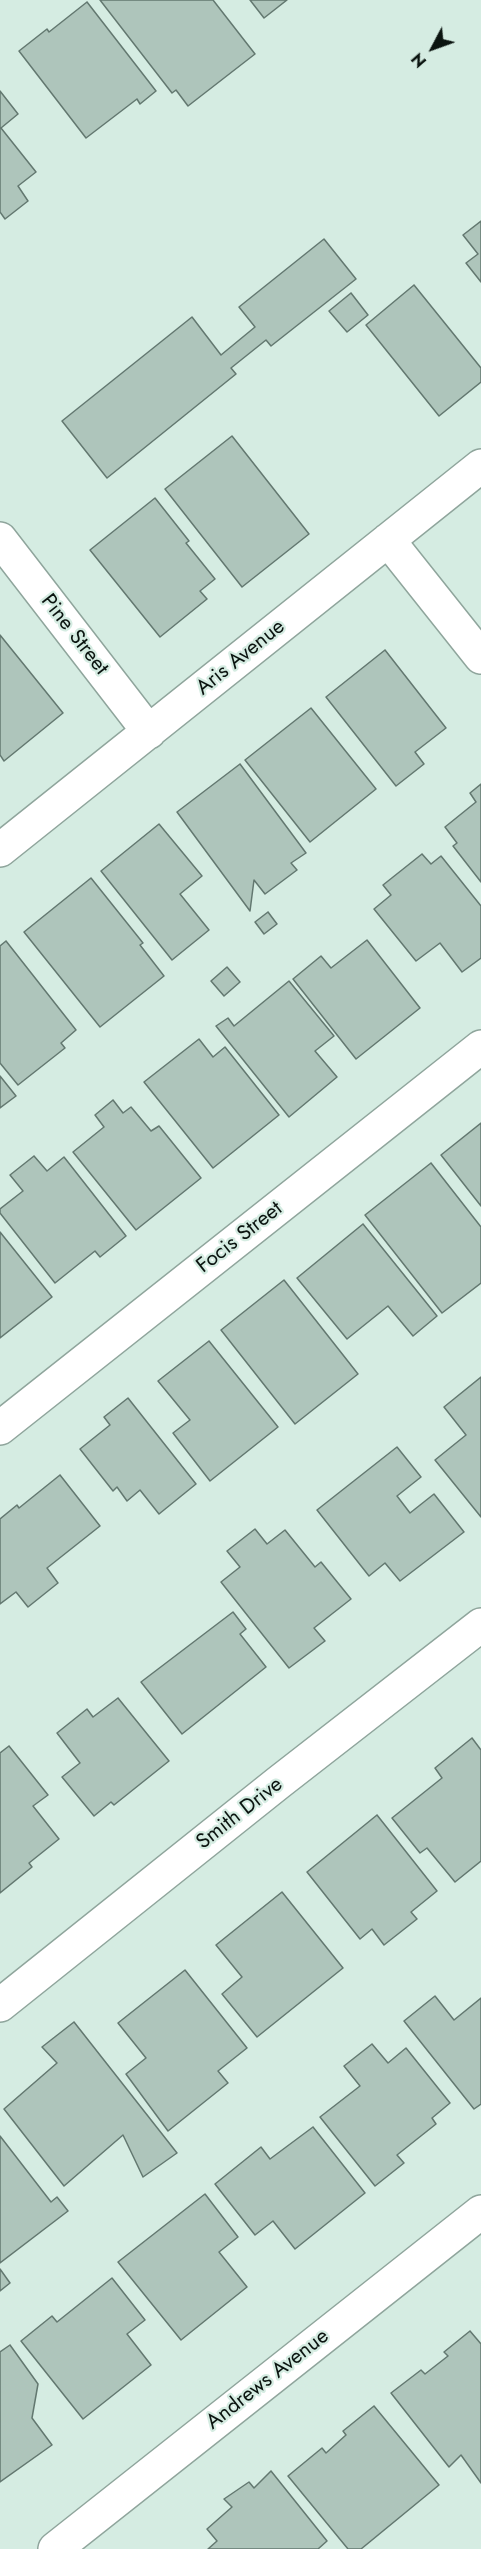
<!DOCTYPE html>
<style>
body{margin:0}
#map{position:relative;width:481px;height:2549px;overflow:hidden;background:#d5ece2;font-family:Jost,sans-serif}
canvas{display:block}
.north{position:absolute;left:403px;top:18px;width:60px;height:60px;-webkit-text-stroke:4px #d5ece2;paint-order:stroke;rotate:229deg;font-size:16px;font-weight:700;line-height:24px;text-align:center;color:#0b1410}
.north::after{content:'';display:block;margin:auto;width:21px;height:27px;background:#0b1410;clip-path:polygon(50% 0,100% 100%,50% 72%,0 100%)}
</style>
<div id="map">
<canvas width="481" height="2549"></canvas>
<div class="north">N</div>
</div>
<script>
const c = document.querySelector('canvas').getContext('2d');
c.lineJoin = 'round';
function fill(path, color) {
  c.fillStyle = color;
  c.fill(path, 'evenodd');
}
function poly(rows) {
  const path = new Path2D();
  for (const r of rows) {
    path.moveTo(r[0], r[1]);
    for (let i = 2; i < r.length; i += 2) path.lineTo(r[i], r[i + 1]);
  }
  return path;
}
function strokePath(path, color, width, dash) {
  c.strokeStyle = color;
  c.lineWidth = width;
  c.lineCap = dash ? 'butt' : 'round';
  c.setLineDash(dash || []);
  c.stroke(path);
}
function write(font, color, halo, rows, align = 'center') {
  c.font = font + ' Jost,sans-serif';
  c.lineWidth = 4.5;
  c.setLineDash([]);
  c.textBaseline = 'middle';
  c.strokeStyle = halo;
  c.fillStyle = color;
  for (const [text, x, y, turn = 0] of rows) {
    c.save();
    c.translate(x, y);
    c.rotate((+turn || 0) * Math.PI / 180);
    c.textAlign = isNaN(turn) ? turn : align;
    if (halo) c.strokeText(text, 0, 0);
    c.fillText(text, 0, 0);
    c.restore();
  }
}
const building = poly([
 [100,0,213,0,255,54,188,106,176,90,172,93,100,0],
 [250,0,287,0,264,18,250,0],
 [87,2,156,91,140,104,137,99,86,138,19,51,47,29,49,32,87,2],
 [0,91,18,114,1,128,36,172,18,186,28,201,5,219,0,212,0,91],
 [481,221,481,282,466,263,478,254,463,235,481,221],
 [324,239,356,279,271,346,266,340,231,368,236,374,107,478,62,421,192,317,221,355,255,327,239,307,324,239],
 [414,285,481,368,481,382,439,416,366,325,414,285],
 [351,293,368,315,347,332,329,311,351,293],
 [232,436,309,534,242,587,165,489,232,436],
 [155,498,189,541,186,543,215,579,200,591,207,599,160,637,90,550,155,498],
 [0,635,63,713,4,761,0,755,0,635],
 [385,650,446,728,415,752,424,764,396,786,326,697,385,650],
 [311,708,376,789,310,842,245,760,311,708],
 [240,764,306,853,291,863,297,870,265,894,254,880,250,911,177,812,240,764],
 [481,784,481,882,453,846,457,843,445,827,476,802,470,793,481,784],
 [159,824,202,876,180,894,209,930,172,960,101,871,159,824],
 [422,854,431,864,441,856,481,906,481,958,462,972,440,943,416,961,374,909,391,895,383,885,422,854],
 [91,878,143,943,140,945,164,976,100,1027,24,932,91,878],
 [268,912,277,924,264,934,255,922,268,912],
 [367,940,420,1008,356,1059,293,979,321,956,331,968,367,940],
 [6,941,76,1030,61,1043,65,1048,18,1085,0,1063,0,946,6,941],
 [227,967,240,982,224,996,211,981,227,967],
 [289,981,334,1036,315,1051,337,1077,289,1117,216,1026,228,1018,234,1026,289,981],
 [199,1039,213,1057,225,1047,279,1115,213,1168,144,1082,199,1039],
 [0,1076,16,1096,0,1108,0,1076],
 [113,1100,123,1113,131,1107,151,1131,159,1126,201,1178,136,1230,73,1152,104,1127,95,1115,113,1100],
 [481,1123,481,1206,441,1155,481,1123],
 [34,1156,47,1171,64,1157,126,1236,100,1257,95,1251,55,1283,0,1213,0,1209,23,1191,10,1175,34,1156],
 [431,1163,481,1227,481,1283,442,1313,365,1215,431,1163],
 [363,1224,437,1316,413,1336,388,1306,347,1339,297,1278,363,1224],
 [0,1232,52,1297,0,1338,0,1232],
 [284,1280,358,1374,295,1424,221,1330,284,1280],
 [209,1341,278,1427,210,1481,173,1433,190,1420,158,1381,209,1341],
 [481,1377,481,1517,435,1460,466,1435,444,1407,481,1377],
 [128,1398,196,1484,159,1514,140,1490,127,1501,117,1487,113,1491,80,1449,110,1425,104,1417,128,1398],
 [397,1447,421,1477,397,1496,410,1513,434,1494,464,1532,400,1581,385,1563,369,1576,317,1510,397,1447],
 [60,1475,100,1526,47,1568,58,1583,28,1607,16,1592,0,1604,0,1519,17,1505,19,1508,60,1475],
 [255,1529,267,1544,285,1530,315,1567,321,1562,351,1599,314,1628,325,1641,289,1668,221,1582,240,1567,227,1551,255,1529],
 [233,1612,246,1629,240,1634,266,1667,182,1734,141,1682,233,1612],
 [118,1698,169,1761,114,1805,111,1802,94,1816,62,1777,80,1763,57,1733,87,1709,93,1717,118,1698],
 [472,1738,481,1750,481,1861,455,1882,427,1848,420,1853,392,1818,442,1778,435,1768,472,1738],
 [9,1746,48,1795,33,1806,59,1839,29,1863,32,1867,0,1893,0,1753,9,1746],
 [377,1815,437,1891,411,1912,417,1919,384,1945,372,1929,360,1939,307,1872,377,1815],
 [282,1892,343,1968,257,2037,222,1994,242,1977,216,1945,282,1892],
 [185,1970,247,2048,218,2071,228,2083,168,2131,126,2074,146,2058,118,2023,185,1970],
 [435,1996,454,2020,481,1998,481,2104,474,2109,404,2021,435,1996],
 [74,2022,177,2153,143,2177,123,2135,64,2186,4,2109,57,2063,42,2047,74,2022],
 [372,2044,388,2063,406,2048,450,2103,432,2118,436,2124,397,2155,404,2163,375,2186,320,2117,360,2086,344,2066,372,2044],
 [313,2127,365,2193,295,2249,273,2221,255,2235,215,2184,261,2147,270,2159,313,2127],
 [0,2136,51,2202,57,2197,68,2211,0,2263,0,2136],
 [205,2194,238,2237,219,2252,247,2287,181,2340,118,2262,205,2194],
 [0,2269,10,2283,0,2291,0,2269],
 [112,2278,145,2320,127,2334,151,2365,83,2419,21,2341,52,2316,57,2322,112,2278],
 [470,2331,481,2344,481,2483,461,2455,449,2467,391,2393,421,2370,425,2374,448,2356,444,2352,470,2331],
 [10,2345,38,2384,32,2418,52,2445,0,2482,0,2352,10,2345],
 [374,2406,439,2485,361,2549,348,2549,288,2476,322,2448,326,2453,346,2435,343,2431,374,2406],
 [271,2471,327,2541,318,2549,208,2549,217,2541,207,2529,232,2507,224,2499,249,2482,254,2488,271,2471]
]);
const minor = poly([
 [0,539,149,732],
 [388,540,481,657],
 [0,850,481,466],
 [0,1428,481,1047],
 [0,2005,278,1783,481,1625],
 [55,2549,481,2212]
]);
const streetNames = [
 ["Pine Street",74,635,52],
 ["Aris Avenue",241,658,-39],
 ["Focis Street",240,1238,-38],
 ["Smith Drive",240,1814,-38],
 ["Andrews Avenue",268,2380,-38]
];
fill(building, '#aec5bb');
strokePath(building, '#637870', 1.5);
strokePath(minor, '#8fa59c', 36);
strokePath(minor, '#fff', 33);
write('21px', '#0b1410', '#d5ece2', streetNames);
</script>
